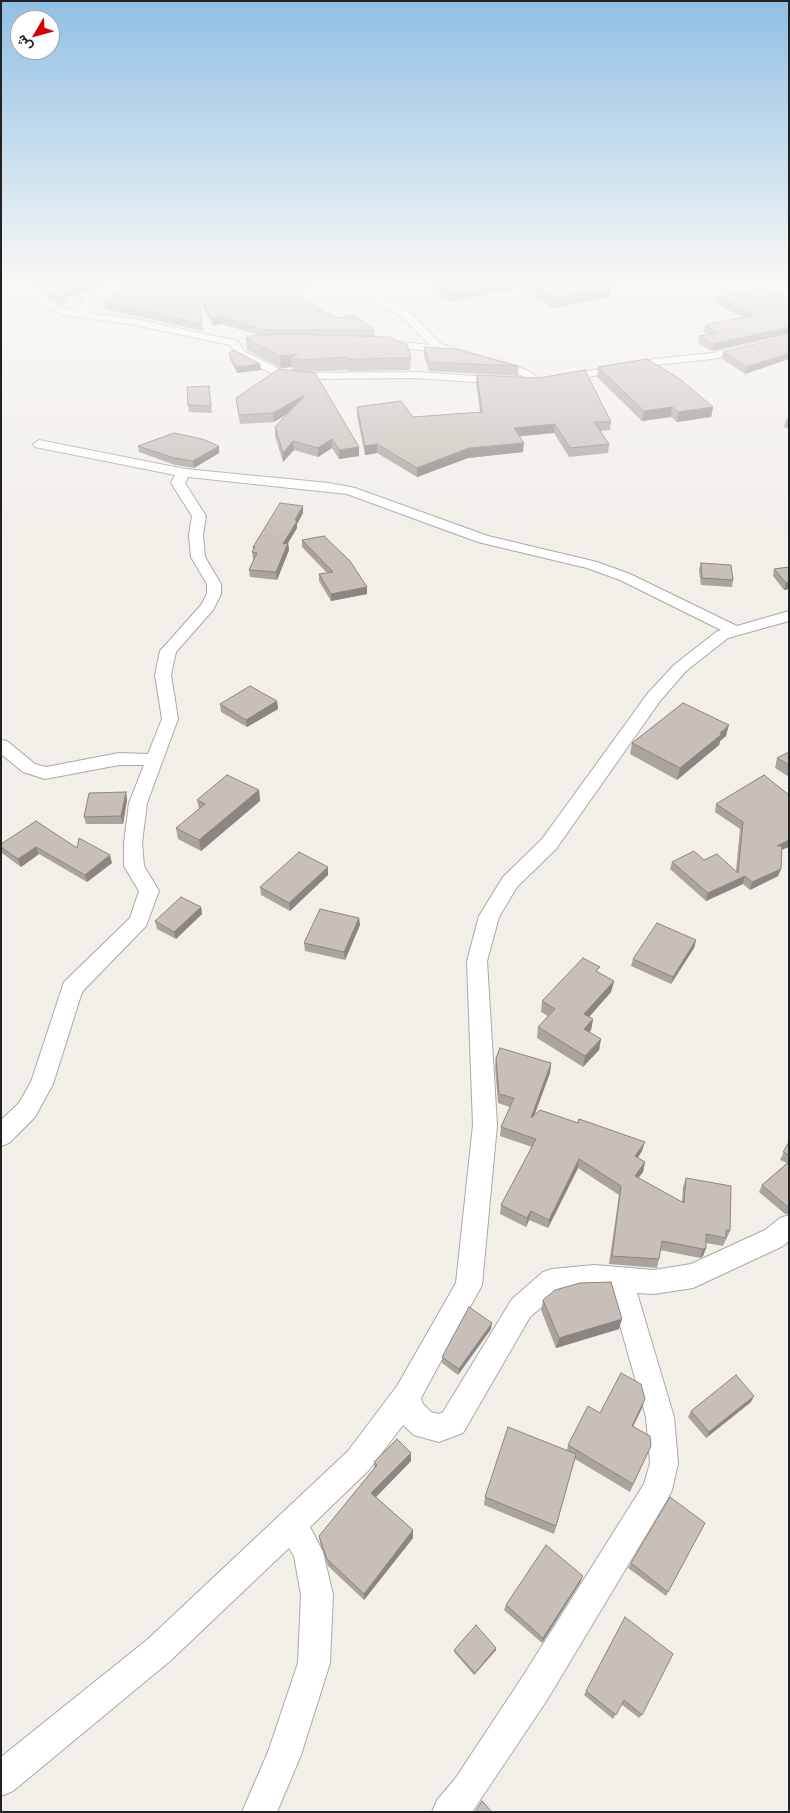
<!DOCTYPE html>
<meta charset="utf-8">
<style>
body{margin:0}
#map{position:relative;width:790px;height:1813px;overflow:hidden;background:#f2efe9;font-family:"PT Sans Narrow",Vazirmatn,sans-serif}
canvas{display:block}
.frame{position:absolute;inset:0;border:2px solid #222;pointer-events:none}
.north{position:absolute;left:10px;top:10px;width:50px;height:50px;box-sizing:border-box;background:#fff;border:1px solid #a7a7a7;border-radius:50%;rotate:233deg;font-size:14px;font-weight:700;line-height:20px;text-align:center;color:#222}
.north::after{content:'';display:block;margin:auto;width:18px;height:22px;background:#d40000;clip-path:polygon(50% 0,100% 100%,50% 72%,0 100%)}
</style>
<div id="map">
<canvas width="790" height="1813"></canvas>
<div class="frame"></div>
<div class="north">ش</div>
</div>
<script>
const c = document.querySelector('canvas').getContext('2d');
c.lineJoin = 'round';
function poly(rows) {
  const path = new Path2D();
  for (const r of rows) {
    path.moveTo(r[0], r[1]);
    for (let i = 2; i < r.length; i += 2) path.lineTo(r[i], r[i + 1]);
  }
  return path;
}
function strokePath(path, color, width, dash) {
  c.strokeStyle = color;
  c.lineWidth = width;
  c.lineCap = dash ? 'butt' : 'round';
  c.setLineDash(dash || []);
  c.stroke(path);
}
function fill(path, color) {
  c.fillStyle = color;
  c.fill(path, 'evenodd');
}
const minor = poly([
 [124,281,139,281,138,283,93,297,88,313,130,318,238,341,244,351,281,370,294,373,416,372,503,378,509,381,503,384,416,378,294,379,274,375,236,355,230,345,130,324,63,315,40,305,32,295,22,289,1,289,1,283,28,284,40,291,48,301,66,309,78,311,85,293,124,281],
 [345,281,357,281,411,314,441,344,527,370,544,382,542,384,534,384,519,374,445,353,377,345,376,343,377,341,381,340,430,345,403,318,345,281],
 [789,335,789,341,712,359,655,365,560,382,554,379,560,376,655,359,712,353,789,335],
 [39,440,185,469,329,483,355,488,488,536,597,562,630,574,737,626,789,611,789,621,728,638,686,671,660,701,556,849,517,887,499,917,487,961,497,1125,482,1285,421,1398,423,1404,431,1412,439,1414,443,1412,512,1299,543,1272,552,1269,594,1265,654,1270,691,1264,765,1230,780,1218,789,1215,789,1241,783,1246,693,1288,654,1294,637,1293,674,1417,678,1463,672,1490,667,1500,547,1700,472,1812,432,1812,437,1800,455,1779,523,1676,644,1484,650,1463,646,1417,610,1290,594,1289,558,1293,530,1317,463,1433,439,1442,414,1435,403,1425,368,1471,310,1527,323,1552,333,1595,330,1663,301,1755,277,1812,242,1812,268,1752,298,1663,301,1595,294,1556,289,1548,170,1661,13,1791,1,1796,1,1757,148,1639,348,1451,397,1386,456,1283,473,1125,467,961,479,916,503,877,542,839,648,693,674,665,716,632,721,630,620,580,587,568,478,542,347,494,188,477,185,483,206,516,203,535,205,557,221,584,221,594,213,610,176,652,171,675,178,719,147,803,142,843,144,866,159,891,146,926,82,992,53,1084,35,1117,9,1143,1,1146,1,1120,19,1103,31,1082,64,982,130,918,139,891,124,866,124,843,129,803,144,765,119,765,45,779,23,772,1,754,1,740,7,741,35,764,46,767,119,753,148,754,162,719,155,675,160,651,201,605,207,594,207,584,191,557,189,535,192,516,171,483,175,475,35,447,33,444,39,440]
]);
const wall = poly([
 [1,281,118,281,64,298,65,306,48,298,41,289,29,282,1,282],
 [331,281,290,292,337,318,375,330,375,336,411,358,410,370,348,371,348,370,305,372,292,370,292,367,281,368,247,350,246,338,259,335,221,324,213,326,199,299,203,331,105,309,104,302],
 [429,281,601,281,610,297,553,308,521,289,517,288,450,302,429,289],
 [771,293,789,298,712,351,698,343,699,336,708,335,703,332,705,325,743,317,716,304,717,297],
 [789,336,789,359,745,374,722,359,723,352],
 [424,347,519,366,518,376,429,371,424,356],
 [229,353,260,364,261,370,237,373,230,359],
 [598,367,713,407,711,417,677,422,671,417,642,421,597,377],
 [279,369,359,456,339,459,332,448,318,457,294,450,283,462,275,436,275,427,287,414,274,422,240,424,236,398],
 [477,375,611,422,610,430,600,431,609,444,608,453,569,457,554,433,520,436,523,452,468,458,417,477,377,453,365,455,357,416,357,407,413,417,480,412,476,383],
 [209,386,212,413,189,412,188,405],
 [789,418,789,429,784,427,786,420],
 [138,446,219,453,194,468,175,465,139,452],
 [303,506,303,513,297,524,297,528,288,543,289,550,277,580,250,577,249,570,254,559,253,559,252,552,253,550,253,547],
 [302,540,367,587,367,594,331,601,319,581,319,574,327,573,302,547],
 [701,563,733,580,732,587,701,585,699,570],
 [789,567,789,589,784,590,773,576,774,569],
 [277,701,278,709,247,727,221,712,220,704],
 [726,736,720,741,719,745,677,780,630,754,632,743],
 [789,752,789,777,775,768,777,758],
 [764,775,782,850,781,869,778,876,750,890,743,884,706,901,670,869,672,862,704,860,736,871,740,829,715,812,716,804],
 [259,790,260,801,201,851,178,839,176,828,199,809,197,800],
 [126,792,127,800,123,824,86,824,84,817],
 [1,844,77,848,112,863,87,882,39,854,21,867,2,853],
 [328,867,328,875,290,911,261,895,260,887],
 [201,907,202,914,176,939,157,929,155,921],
 [359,918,360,925,345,960,305,951,304,943],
 [696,940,694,948,671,984,631,966,633,959],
 [599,973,614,981,611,992,589,1017,593,1019,591,1030,589,1032,601,1039,599,1050,583,1067,537,1038,538,1027,548,1016,541,1012,542,1001],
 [496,1058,551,1063,550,1073,534,1116,642,1151,638,1158,645,1162,643,1172,638,1178,682,1202,683,1187,686,1178,730,1231,723,1246,706,1243,706,1248,703,1256,700,1258,660,1250,659,1259,657,1268,609,1264,619,1195,578,1168,548,1228,529,1220,526,1227,500,1214,501,1205,532,1147,500,1136,501,1127,510,1107,498,1103,495,1067],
 [789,1142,789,1214,785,1214,759,1192,762,1185,787,1163,780,1160],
 [543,1300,619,1329,556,1348,541,1310],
 [491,1329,458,1375,442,1363,442,1357],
 [751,1402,706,1438,688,1417,691,1411],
 [642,1408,633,1426,651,1446,630,1492,575,1459,554,1534,484,1505,485,1497,567,1450,568,1445,600,1413],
 [411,1461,376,1497,413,1530,413,1538,364,1600,328,1566,320,1543,319,1536,374,1469,374,1462],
 [705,1523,666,1596,628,1568,631,1563],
 [581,1581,542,1643,504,1610,506,1605],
 [625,1617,642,1715,639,1718,621,1704,613,1719,584,1695],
 [454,1650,496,1650,474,1675,454,1652]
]);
const shadedWall = poly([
 [95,281,118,281,64,298,65,306,62,291],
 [306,281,331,281,282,294,282,288],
 [506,281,517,281,517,288,450,302,450,293],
 [611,287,610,297,553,308,554,298],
 [220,317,221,324,213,326,212,319],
 [789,327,789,334,712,351,713,344],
 [789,353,789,359,745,374,747,367],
 [297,354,291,358,292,367,281,368,280,356],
 [260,364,261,370,237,373,236,367],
 [305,395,305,403,274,422,273,413],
 [672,407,671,417,642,421,644,411],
 [713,407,711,417,677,422,678,412],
 [555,424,554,433,513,437,514,428],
 [332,439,332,448,318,457,318,448],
 [293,441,294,450,283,462,283,453],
 [524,443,523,452,468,458,417,477,417,468,469,448],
 [377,444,377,453,365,455,365,446],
 [219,446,219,453,194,468,193,461],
 [359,447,359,456,339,459,339,450],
 [303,506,303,513,297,524,297,528,288,543,289,550,277,580,276,572,283,544,295,520],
 [789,582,789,589,784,590,786,583],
 [367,587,367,594,331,601,331,594],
 [277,701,278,709,247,727,246,720],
 [729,725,726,736,720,741,719,745,677,780,680,768],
 [259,790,260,801,201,851,199,840],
 [126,792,127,800,123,824,121,816],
 [789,840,789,847,774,853,777,846],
 [36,847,39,854,21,867,18,859],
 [110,855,112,863,87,882,85,875],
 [328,867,328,875,290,911,289,903],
 [781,869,778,876,750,890,752,882],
 [745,876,743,884,706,901,708,893],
 [201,907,202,914,176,939,174,932],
 [359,918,360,925,345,960,344,952],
 [696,940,694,948,671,984,673,977],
 [614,981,611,992,582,1025,584,1014],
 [593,1019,591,1030,582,1040,584,1029],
 [601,1039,599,1050,583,1067,585,1056],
 [551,1063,550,1073,530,1127,531,1118],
 [645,1142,642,1151,632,1165,635,1156],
 [579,1159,578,1168,548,1228,549,1220],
 [645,1162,643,1172,633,1185,635,1176],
 [531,1211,529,1220,526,1227,527,1218],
 [706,1248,703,1256,700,1258,703,1249],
 [622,1319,619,1329,556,1348,559,1338],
 [492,1323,491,1329,458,1375,459,1369],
 [754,1396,751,1402,706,1438,709,1432],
 [645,1399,642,1408,629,1435,632,1426],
 [411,1453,411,1461,372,1501,371,1493],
 [413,1530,413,1538,364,1600,364,1594],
 [583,1576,581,1581,542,1643,543,1638],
 [496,1648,496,1650,474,1675,475,1673]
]);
const building = poly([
 [37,281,95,281,62,291,64,300,47,291,40,283,37,281],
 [133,281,306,281,282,288,337,318,354,315,375,330,264,330,220,317,212,319,198,292,202,324,104,302,133,281],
 [431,281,506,281,450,293,431,281],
 [525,281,601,281,611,287,554,298,525,281],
 [763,289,771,293,775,292,789,298,789,327,713,344,699,336,718,333,705,325,754,315,717,297,753,290,763,289],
 [286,334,390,337,396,341,407,344,411,358,348,359,348,357,304,360,291,358,297,354,280,356,246,338,251,336,286,334],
 [789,336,789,353,747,367,723,352,789,336],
 [424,347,455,349,519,366,429,362,424,347],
 [234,350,260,364,236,367,229,353,234,350],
 [647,359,680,379,713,407,678,412,672,407,644,411,598,367,647,359],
 [279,369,315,373,359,447,339,450,332,439,318,448,293,441,283,453,275,427,305,395,273,413,239,415,236,398,279,369],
 [585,370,611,422,594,422,609,444,570,448,555,424,514,428,524,443,469,448,417,468,377,444,365,446,357,407,401,401,413,417,482,412,477,375,539,378,585,370],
 [209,386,211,406,188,405,187,387,209,386],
 [174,433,202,439,219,446,193,461,174,458,138,446,174,433],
 [280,503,303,506,295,520,297,521,283,544,288,543,276,572,249,570,257,553,252,552,255,547,253,547,280,503],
 [324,536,350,561,367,587,331,594,319,574,333,572,302,540,324,536],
 [701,563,731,565,733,580,702,578,701,563],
 [789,567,789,582,786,583,774,569,789,567],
 [250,686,277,701,246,720,220,704,250,686],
 [683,703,729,725,720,733,722,734,680,768,632,743,683,703],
 [789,752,789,765,777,758,789,752],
 [227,775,259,790,199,840,176,828,205,804,197,800,227,775],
 [764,775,789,795,789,840,777,846,782,846,781,869,752,882,745,876,708,893,672,862,694,851,704,860,717,854,738,873,743,822,716,804,764,775],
 [126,792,121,816,84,817,89,793,126,792],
 [36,821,77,848,79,838,110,855,85,875,36,847,18,859,1,847,1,844,36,821],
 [299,852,328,867,289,903,260,887,299,852],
 [181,897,201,907,174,932,155,921,181,897],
 [320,909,359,918,344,952,304,943,320,909],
 [657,923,696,940,673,977,633,959,657,923],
 [583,958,600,967,596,971,614,981,584,1014,593,1019,584,1029,601,1039,585,1056,538,1027,555,1009,542,1001,583,958],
 [500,1048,551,1063,531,1118,540,1110,578,1123,579,1119,645,1142,635,1156,645,1162,635,1176,684,1203,686,1178,731,1186,730,1231,726,1230,726,1238,706,1234,706,1248,703,1249,662,1241,659,1259,612,1256,621,1186,579,1159,549,1220,531,1211,527,1218,501,1205,536,1139,501,1127,514,1098,499,1094,496,1058,500,1048],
 [789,1142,789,1155,783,1152,789,1142],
 [789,1162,789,1207,788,1207,762,1185,789,1162],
 [611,1282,622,1319,559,1338,543,1300,555,1290,580,1283,611,1282],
 [469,1307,492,1323,459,1369,442,1357,469,1307],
 [621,1373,641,1384,645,1399,632,1426,650,1436,651,1446,633,1484,568,1445,588,1406,600,1413,621,1373],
 [736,1375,754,1396,709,1432,691,1411,736,1375],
 [508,1427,576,1454,556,1526,485,1497,508,1427],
 [397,1439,411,1453,371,1493,413,1530,364,1594,327,1559,319,1536,377,1465,374,1462,397,1439],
 [670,1497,705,1523,668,1592,631,1563,670,1497],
 [546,1545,583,1576,543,1638,506,1605,546,1545],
 [625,1617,673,1654,642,1715,624,1700,616,1715,586,1691,625,1617],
 [476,1625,496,1648,475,1673,454,1650,476,1625],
 [482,1801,492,1812,475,1812,482,1801]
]);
strokePath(minor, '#a9a9a9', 2);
fill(minor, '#fff');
fill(wall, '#aba49e');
fill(shadedWall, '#8b8681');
fill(building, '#c7bfb8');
strokePath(building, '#8b8681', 1);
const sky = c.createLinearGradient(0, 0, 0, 535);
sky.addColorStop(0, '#8fc0e4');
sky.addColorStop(0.53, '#f9f8f5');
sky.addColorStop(1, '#f9f8f500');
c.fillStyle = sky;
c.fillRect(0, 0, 790, 535);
</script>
